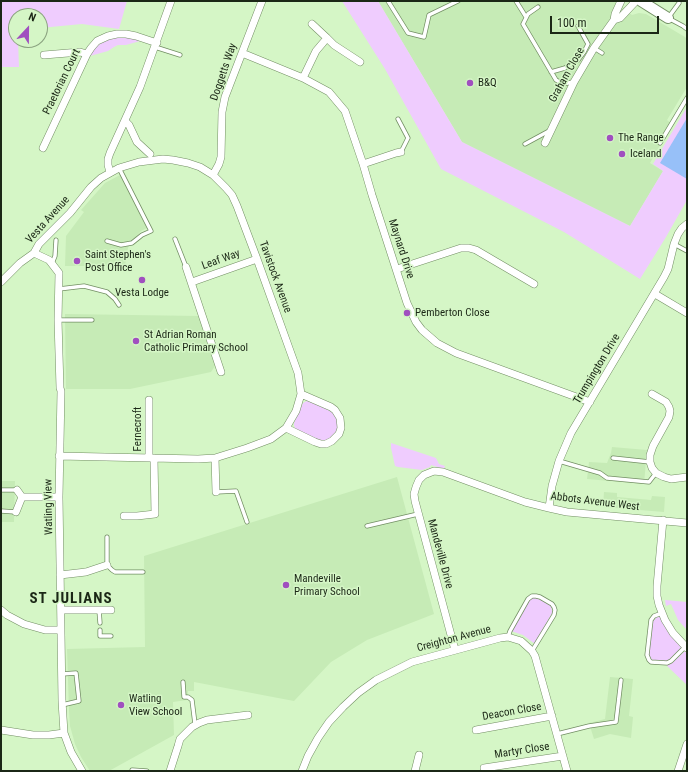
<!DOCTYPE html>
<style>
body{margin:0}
#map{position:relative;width:688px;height:772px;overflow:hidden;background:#d5f6c6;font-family:"Roboto Condensed",sans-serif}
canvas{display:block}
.frame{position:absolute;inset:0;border:2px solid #1b2716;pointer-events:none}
.north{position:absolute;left:8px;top:8px;width:40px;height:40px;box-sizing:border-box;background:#d5f6c6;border:1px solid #8ba380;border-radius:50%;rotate:22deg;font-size:11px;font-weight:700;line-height:16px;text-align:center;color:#1b2716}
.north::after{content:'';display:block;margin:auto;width:14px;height:18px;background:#a04fbf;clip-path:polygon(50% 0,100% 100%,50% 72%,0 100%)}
.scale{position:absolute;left:550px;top:16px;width:109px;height:18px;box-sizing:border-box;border:2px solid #1b2716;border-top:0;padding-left:5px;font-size:12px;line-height:14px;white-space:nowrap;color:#1b2716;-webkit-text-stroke:3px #d5f6c6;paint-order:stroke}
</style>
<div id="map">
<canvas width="688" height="772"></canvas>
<div class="frame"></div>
<div class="north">N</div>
<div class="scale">100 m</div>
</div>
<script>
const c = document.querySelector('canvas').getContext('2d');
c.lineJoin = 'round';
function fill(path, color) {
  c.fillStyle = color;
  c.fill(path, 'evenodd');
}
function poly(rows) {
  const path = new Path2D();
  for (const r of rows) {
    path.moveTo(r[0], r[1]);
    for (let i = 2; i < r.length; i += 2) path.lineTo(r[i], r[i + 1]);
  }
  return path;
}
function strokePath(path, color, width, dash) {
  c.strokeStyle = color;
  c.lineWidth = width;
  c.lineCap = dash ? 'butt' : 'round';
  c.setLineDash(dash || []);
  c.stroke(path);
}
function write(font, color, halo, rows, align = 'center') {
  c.font = font + ' "Roboto Condensed",sans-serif';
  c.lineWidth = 3;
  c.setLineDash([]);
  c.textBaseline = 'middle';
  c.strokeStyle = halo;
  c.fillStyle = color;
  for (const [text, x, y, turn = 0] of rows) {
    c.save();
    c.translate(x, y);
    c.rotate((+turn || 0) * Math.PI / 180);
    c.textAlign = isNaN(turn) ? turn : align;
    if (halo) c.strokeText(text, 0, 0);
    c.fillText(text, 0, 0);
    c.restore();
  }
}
const built = poly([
 [378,1,616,1,632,15,639,13,646,14,685,37,687,39,687,87,667,120,672,124,650,163,663,171,630,226,462,142],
 [120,175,147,228,141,231,131,242,128,248,125,266,65,266,66,236,84,212,81,210,105,183],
 [65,314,199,316,215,366,211,372,130,389,66,389],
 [612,447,647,450,644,484,587,479,589,462,607,463,611,453],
 [397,477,434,614,367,640,331,662,294,701,194,682,194,691,188,691,187,700,173,702,174,735,109,771,90,771,81,757,75,744,70,726,69,710,67,649,145,647,144,556],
 [1,481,15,481,14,522,1,522],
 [604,492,617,493,617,497,651,500,652,496,665,497,664,512,603,507],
 [610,677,633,679,629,716,633,717,631,738,610,734,594,739,589,723,605,719]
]);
const green = poly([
 [1,1,127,1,119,29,82,24,40,28,40,16,16,16,16,40,18,40,19,67,1,67],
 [342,1,378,1,462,142,630,226,663,171,653,164,687,107,687,200,666,237,640,279,564,232,441,169,385,69],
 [115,37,123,37,131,38,140,41,126,45,118,45,114,47,108,51,90,56,95,48,101,43,108,39],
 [307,401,311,401,332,412,335,415,337,418,338,428,336,432,329,439,324,441,319,441,295,429,294,425,294,423,303,403],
 [391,443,436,458,439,464,445,466,444,469,431,465,430,467,422,470,398,467,395,466,391,448],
 [535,597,549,604,551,606,552,611,552,613,535,644,523,635,511,631,530,599],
 [665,600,687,602,687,630,678,620,671,604,666,606],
 [657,617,660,617,668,631,682,647,681,649,669,660,667,661,653,660,651,659,649,654,653,621],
 [685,651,687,653,687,685,666,665,672,663]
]);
const water = poly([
 [687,118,687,179,660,163]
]);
const lane = poly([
 [388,1,408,33,424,37,429,15,458,1],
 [516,1,526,17],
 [679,3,668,18,683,26,687,29],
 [538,7,528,14,523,24,556,80,563,84,573,82],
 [155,47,180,55],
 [594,48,602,53],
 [551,72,565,68,578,60,584,52,588,44,578,26],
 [398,119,408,138,401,152],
 [660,143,687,98],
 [525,144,549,131],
 [175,239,186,267],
 [107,241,121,245,132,243,142,235,151,231,119,168],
 [674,244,687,251],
 [51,262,53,261,55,256,56,240],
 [59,289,84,286,107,292,115,299,119,305],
 [58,320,92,320],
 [613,458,650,462],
 [559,461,600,473,607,478,649,482,656,473],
 [1,490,17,490],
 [216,492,236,491,247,522],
 [1,511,16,512],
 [367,526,418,514],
 [107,537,107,565,112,570,115,572,143,572],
 [99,610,100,623],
 [662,613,654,616,651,620,647,655,649,660,651,662,667,663,671,661,686,646],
 [100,630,100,636,111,636],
 [508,637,510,631,528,599,532,596,536,596,540,597,552,604,554,607,555,610,554,615,532,651],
 [183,682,184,697,188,697,192,700,195,724],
 [62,705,79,701,76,673,62,674],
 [557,734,589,726,616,722,621,680],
 [132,770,147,771]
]);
const street = poly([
 [614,20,620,18,636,1],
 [312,24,327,38],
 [242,53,303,78,329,92,345,111,363,164,372,195,407,303,416,322,422,330,437,343,456,353,590,402],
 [44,55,80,52,87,54],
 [303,78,316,51,327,38,334,45,360,62],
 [125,121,129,125,137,142,150,154],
 [545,143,574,82,594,48,614,20,615,14,621,1],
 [43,148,87,54,91,48,97,41,108,36,117,34,126,34,136,36,157,43],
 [363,164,396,153,401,152],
 [110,172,108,165,108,159,110,153,140,87,171,1],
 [213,175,219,164,221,157,222,112,225,97,262,1],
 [34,253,49,260,59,273,58,320,60,388,61,391,59,497,62,701,64,733,71,752,82,771],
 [186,267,221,372],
 [397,269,461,248,469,248,476,250,534,284],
 [1,282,20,263,34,253,39,244,70,213,91,187,101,178,119,168,139,162,163,159,173,160,188,163,200,167,213,175,226,188,232,195,237,206,257,259,298,373,301,394,296,411,286,428,271,439,247,448,215,458,198,459,59,456],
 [192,282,257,259],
 [655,294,687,313],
 [652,394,666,402,669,407,670,411,669,417,653,446,650,455,650,462,652,468,656,473,664,477,671,479,687,477],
 [286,428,315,442,321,444,326,444,332,441,339,434,341,428,340,418,335,410,331,407,301,394],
 [149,458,149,400],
 [215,458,216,492],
 [17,490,22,497],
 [549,508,552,486,559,461,571,433,664,277,668,269,674,244,678,234,682,228,687,224],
 [16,512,22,497,59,497],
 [124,516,137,516,155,514,154,458],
 [663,520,657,586,657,596,659,605,665,620,673,633,687,648],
 [60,575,86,572,107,565],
 [1,610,7,615,24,624,45,630,61,630],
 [61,610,111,610],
 [455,650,415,501,414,494,416,487,419,480,424,475,434,471,443,472,525,502,549,508,567,512,687,523],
 [1,730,33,735,49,735,64,733],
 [476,730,552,716],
 [484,768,563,756],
 [170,771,178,746,180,739,192,727,199,723,207,720,248,715],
 [302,771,308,756,318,738,329,722,343,707,358,693,376,680,412,662,500,638,508,637,521,641,532,651,535,656,567,771],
 [415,771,419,755],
 [678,771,687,744]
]);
const secondary = poly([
 [641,1,668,18]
]);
const markers = [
 [470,83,4,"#a04fbf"],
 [610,138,4,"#a04fbf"],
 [622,154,4,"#a04fbf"],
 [77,261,4,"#a04fbf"],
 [142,280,4,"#a04fbf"],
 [407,313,4,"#a04fbf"],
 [136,341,4,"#a04fbf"],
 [286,585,4,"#a04fbf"],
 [121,705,4,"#a04fbf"]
];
const streetNames = [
 ["Doggetts Way",224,72,-71],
 ["Graham Close",567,75,-61],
 ["Praetorian Court",62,82,-64],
 ["Vesta Avenue",48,220,-48],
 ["Maynard Drive",401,249,72],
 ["Leaf Way",221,260,-20],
 ["Tavistock Avenue",275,277,70],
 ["Trumpington Drive",597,369,-59],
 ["Fernecroft",138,429,-90],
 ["Abbots Avenue West",595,502,7],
 ["Watling View",49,507,-91],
 ["Mandeville Drive",440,554,75],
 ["Creighton Avenue",454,639,-15],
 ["Deacon Close",512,712,-10],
 ["Martyr Close",522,751,-9]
];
const poiNames = [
 ["B&Q",478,83],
 ["The Range",618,138],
 ["Iceland",630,154],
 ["Saint Stephen's",85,255],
 ["Post Office",85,268],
 ["Vesta Lodge",142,293,"center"],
 ["Pemberton Close",415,313],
 ["St Adrian Roman",144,335],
 ["Catholic Primary School",144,348],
 ["Mandeville",294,579],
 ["Primary School",294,592],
 ["Watling",129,699],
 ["View School",129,712]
];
const districtNames = [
 ["ST JULIANS",71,599]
];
fill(built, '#c6ebb6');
fill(green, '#efccfe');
fill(water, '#97c0f8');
strokePath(lane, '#738f64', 5);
strokePath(street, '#738f64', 8);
strokePath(secondary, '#738f64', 12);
strokePath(lane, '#fff', 3.5);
strokePath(street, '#fff', 7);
strokePath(secondary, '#fff', 10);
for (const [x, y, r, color] of markers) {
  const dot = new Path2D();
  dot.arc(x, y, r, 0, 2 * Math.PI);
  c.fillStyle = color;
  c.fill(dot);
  strokePath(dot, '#d5f6c6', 1.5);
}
write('11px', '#1b2716', '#d5f6c6', streetNames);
write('11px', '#1b2716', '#d5f6c6', poiNames, 'left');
c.letterSpacing = '1px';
write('bold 15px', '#1b2716', '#d5f6c6', districtNames);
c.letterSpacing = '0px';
</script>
